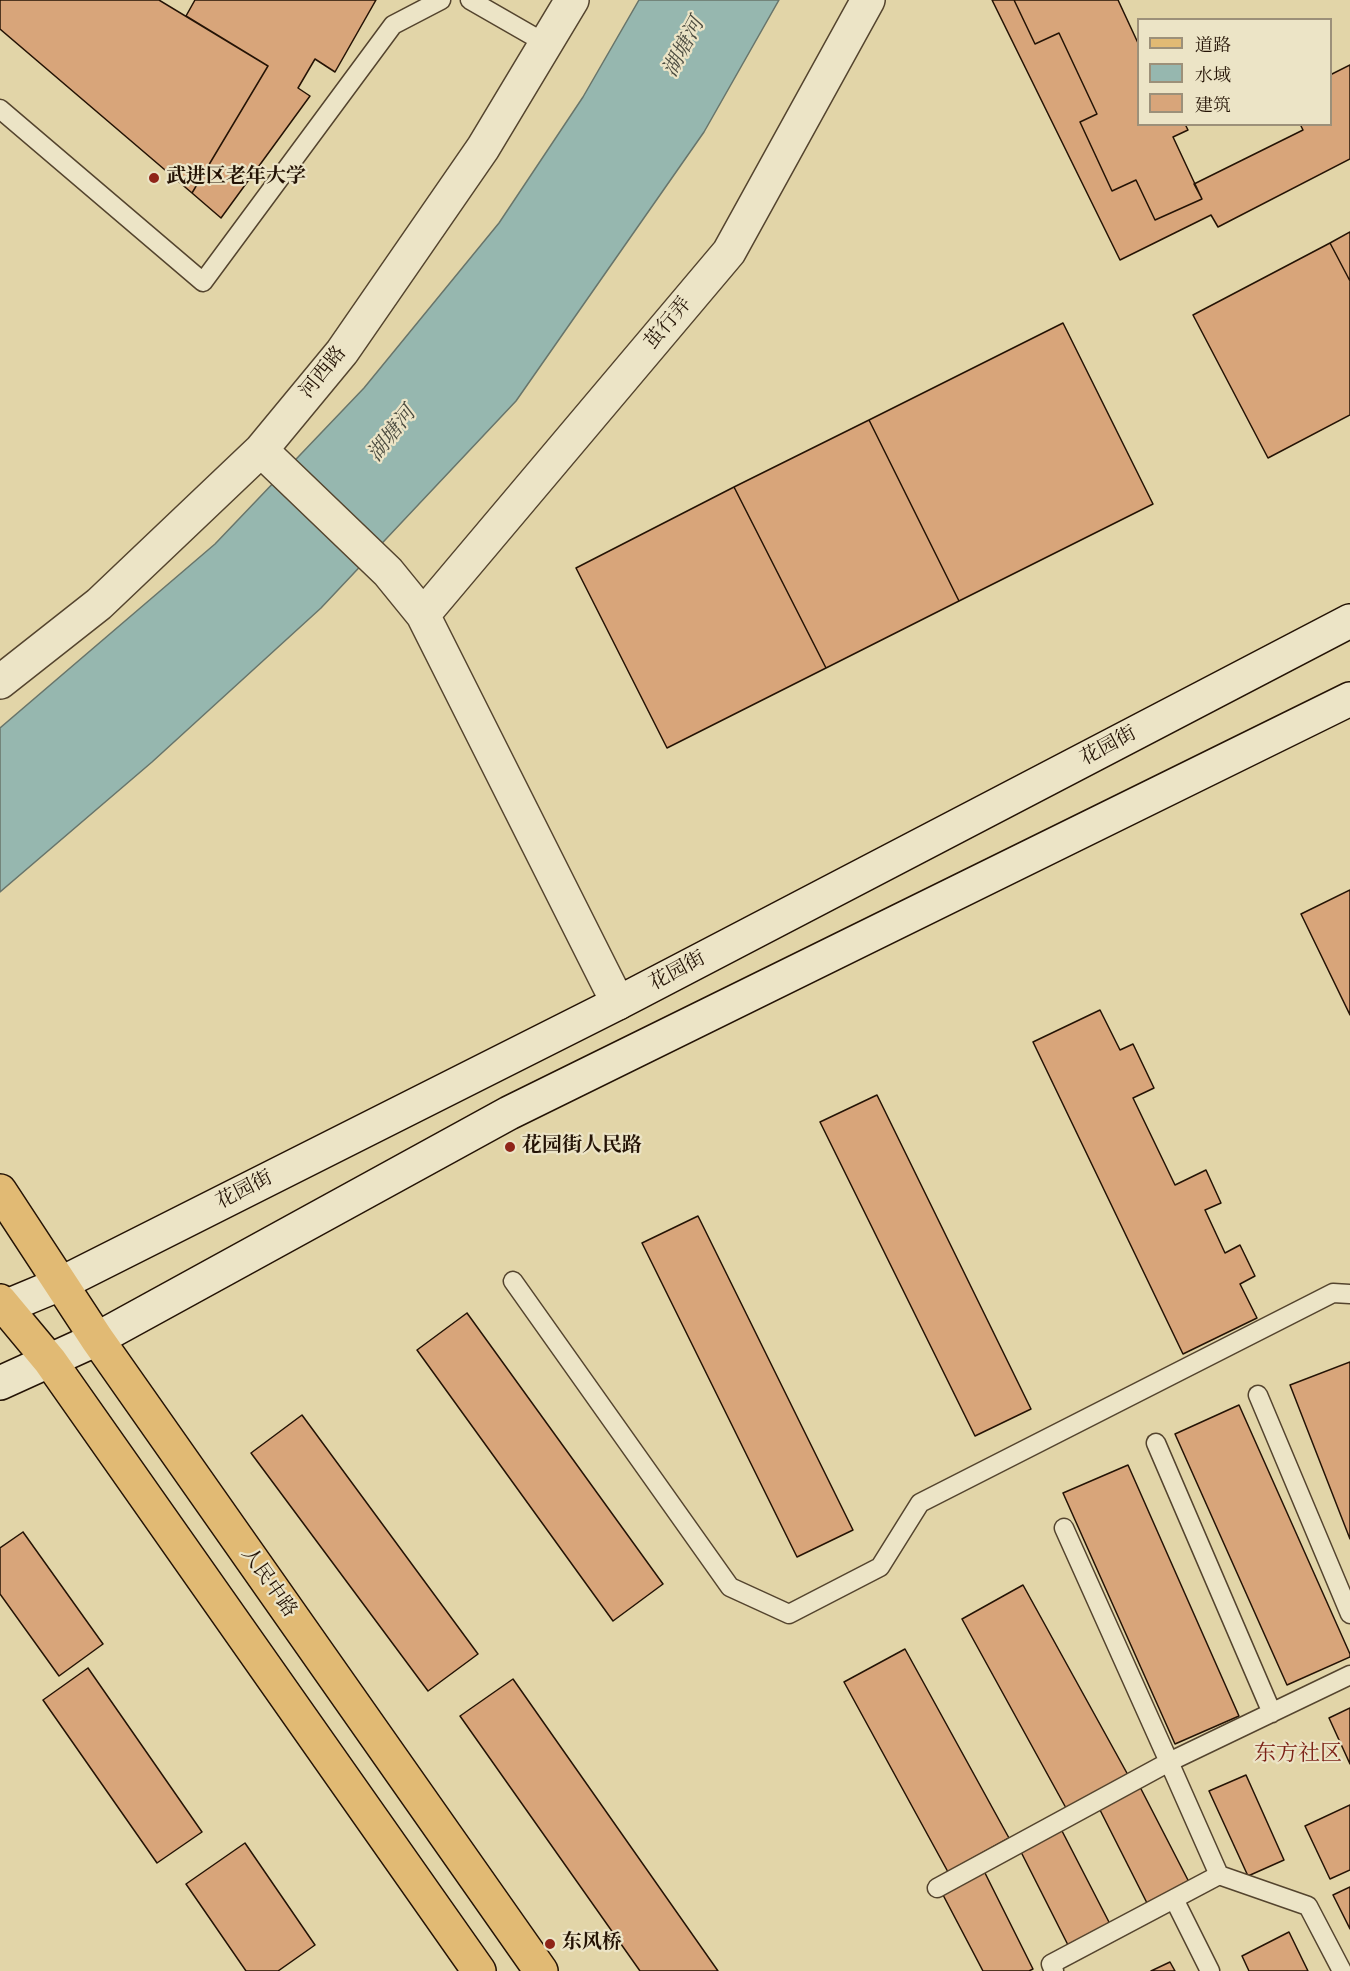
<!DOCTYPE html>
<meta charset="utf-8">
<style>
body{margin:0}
#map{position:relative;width:1350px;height:1971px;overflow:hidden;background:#e2d5a8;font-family:"IM FELL Double Pica","Noto Serif SC",serif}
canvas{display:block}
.legend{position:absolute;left:1137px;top:18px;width:195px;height:108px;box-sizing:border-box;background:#ece4c6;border:2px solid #9c9079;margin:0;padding:8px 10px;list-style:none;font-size:18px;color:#241305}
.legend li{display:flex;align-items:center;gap:12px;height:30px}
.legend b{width:30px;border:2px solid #9c9079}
</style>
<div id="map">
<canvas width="1350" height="1971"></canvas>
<ul class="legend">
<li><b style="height:8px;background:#e1ba74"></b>道路</li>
<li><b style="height:16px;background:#96b7af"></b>水域</li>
<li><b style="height:16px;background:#d8a57a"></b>建筑</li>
</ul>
</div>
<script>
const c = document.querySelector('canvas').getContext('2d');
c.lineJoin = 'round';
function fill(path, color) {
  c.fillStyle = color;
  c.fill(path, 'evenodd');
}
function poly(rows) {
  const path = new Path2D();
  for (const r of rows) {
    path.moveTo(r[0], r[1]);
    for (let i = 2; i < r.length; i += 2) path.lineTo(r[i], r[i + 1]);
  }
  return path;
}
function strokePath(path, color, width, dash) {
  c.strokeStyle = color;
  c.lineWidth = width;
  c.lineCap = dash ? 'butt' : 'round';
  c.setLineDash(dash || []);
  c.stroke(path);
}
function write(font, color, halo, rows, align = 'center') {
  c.font = font + ' "IM FELL Double Pica","Noto Serif SC",serif';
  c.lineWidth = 4.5;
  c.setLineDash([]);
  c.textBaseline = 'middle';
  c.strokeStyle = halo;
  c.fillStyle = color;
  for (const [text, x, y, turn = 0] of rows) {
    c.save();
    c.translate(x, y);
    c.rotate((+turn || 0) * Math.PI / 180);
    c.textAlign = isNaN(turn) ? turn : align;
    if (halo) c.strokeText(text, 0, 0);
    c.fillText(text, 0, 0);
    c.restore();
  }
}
const water = poly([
 [639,0,779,0,704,132,516,401,321,608,152,762,0,892,0,728,215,544,364,388,499,223,583,97,639,0]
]);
const building = poly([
 [0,0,159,0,268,66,192,193,0,29,0,0],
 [195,0,376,0,335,72,315,59,298,88,310,96,221,218,192,193,268,66,186,16,195,0],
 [992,0,1014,0,1035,44,1059,33,1097,114,1080,122,1112,191,1136,180,1155,220,1202,199,1194,184,1303,130,1300,124,1330,124,1330,75,1350,65,1350,159,1218,227,1211,215,1120,260,992,0],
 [1014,0,1118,0,1138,43,1138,124,1185,124,1188,130,1173,137,1202,199,1155,220,1136,180,1112,191,1080,122,1097,114,1059,33,1035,44,1014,0],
 [1350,232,1350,281,1330,243,1350,232],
 [1330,243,1350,281,1350,415,1268,458,1193,315,1330,243],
 [1063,323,1153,504,959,601,869,420,1063,323],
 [869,420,959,601,826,668,734,487,869,420],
 [734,487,826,668,667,748,576,568,734,487],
 [1350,890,1350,1015,1301,914,1350,890],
 [1100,1010,1120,1050,1133,1044,1154,1088,1133,1098,1175,1185,1206,1170,1221,1203,1205,1210,1225,1253,1240,1245,1255,1276,1240,1284,1257,1318,1183,1354,1033,1042,1100,1010],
 [877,1095,1031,1409,975,1436,820,1122,877,1095],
 [698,1216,853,1530,797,1557,642,1243,698,1216],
 [467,1313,663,1584,613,1621,417,1350,467,1313],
 [1350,1362,1350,1539,1290,1385,1350,1362],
 [1239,1405,1350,1654,1350,1657,1287,1685,1175,1434,1239,1405],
 [302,1415,478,1654,428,1691,251,1453,302,1415],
 [1128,1465,1239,1716,1175,1744,1063,1493,1128,1465],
 [23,1532,103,1644,59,1676,0,1594,0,1548,23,1532],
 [1023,1585,1128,1775,1066,1808,962,1619,1023,1585],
 [905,1649,1009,1838,948,1872,844,1682,905,1649],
 [88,1668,202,1832,157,1863,43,1700,88,1668],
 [513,1679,718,1971,640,1971,460,1716,513,1679],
 [1350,1708,1350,1764,1329,1718,1350,1708],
 [1246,1775,1284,1860,1248,1876,1209,1791,1246,1775],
 [1140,1787,1190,1884,1148,1905,1099,1808,1140,1787],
 [1350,1805,1350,1870,1330,1879,1305,1826,1350,1805],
 [1061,1829,1111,1926,1069,1947,1020,1850,1061,1829],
 [245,1843,315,1945,278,1971,246,1971,186,1884,245,1843],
 [984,1871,1033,1969,1029,1971,983,1971,942,1893,984,1871],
 [1350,1887,1350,1929,1333,1895,1350,1887],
 [1289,1932,1308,1971,1249,1971,1242,1956,1289,1932],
 [1170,1962,1175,1971,1151,1971,1170,1962]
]);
const service = poly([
 [470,0,545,43],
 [0,109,203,282,393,25,441,0],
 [513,1281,730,1587,789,1614,880,1567,920,1503,1333,1293,1350,1294],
 [1258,1395,1350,1614],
 [1156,1443,1272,1713],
 [937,1888,1169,1762,1064,1528],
 [1174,1899,1210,1971],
 [1054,1971,1051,1964,1219,1875],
 [1342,1971,1308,1906,1219,1875,1169,1762,1350,1675]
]);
const minor = poly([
 [261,450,388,572,423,615,618,1003],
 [423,615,729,252,868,0],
 [0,682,99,604,261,450,342,352,483,148,572,0]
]);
const secondary = poly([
 [0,1309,60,1284,618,1003,1350,621],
 [0,1383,97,1339,509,1113,1350,699]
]);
const primary = poly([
 [0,1191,97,1339,541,1971],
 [0,1301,50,1361,479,1971]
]);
const markers = [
 [154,178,6,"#8f2418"],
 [510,1147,6,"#8f2418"],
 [550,1944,6,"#8f2418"]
];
const poiNames = [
 ["武进区老年大学",166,178],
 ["花园街人民路",522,1147],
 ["东风桥",562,1944]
];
const streetNames = [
 ["茧行弄",669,324,-50],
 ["河西路",324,373,-51],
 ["花园街",1109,747,-28],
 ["花园街",678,972,-28],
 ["花园街",245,1191,-27],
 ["人民中路",268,1583,55]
];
const waterNames = [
 ["湖塘河",685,48,-62],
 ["湖塘河",393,435,-52]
];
const quarterNames = [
 ["东方社区",1298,1755]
];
fill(water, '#96b7af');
strokePath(water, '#68756b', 1.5);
fill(building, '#d8a57a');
strokePath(building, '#241305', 1.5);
strokePath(service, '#54442e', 21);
strokePath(minor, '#54442e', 36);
strokePath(secondary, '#241305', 36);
strokePath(primary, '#241305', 36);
strokePath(service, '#ece4c6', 18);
strokePath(minor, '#ece4c6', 33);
strokePath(secondary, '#ece4c6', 33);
strokePath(primary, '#e1ba74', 33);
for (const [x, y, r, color] of markers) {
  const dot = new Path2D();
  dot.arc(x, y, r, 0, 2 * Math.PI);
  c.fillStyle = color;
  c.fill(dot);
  strokePath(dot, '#ece4c6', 2);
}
write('bold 20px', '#241305', '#ece4c6', poiNames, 'left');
write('20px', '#241305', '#ece4c6', streetNames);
write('italic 21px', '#4c4c40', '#ece4c6', waterNames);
write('22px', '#7a1f14', '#ece4c6', quarterNames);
</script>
